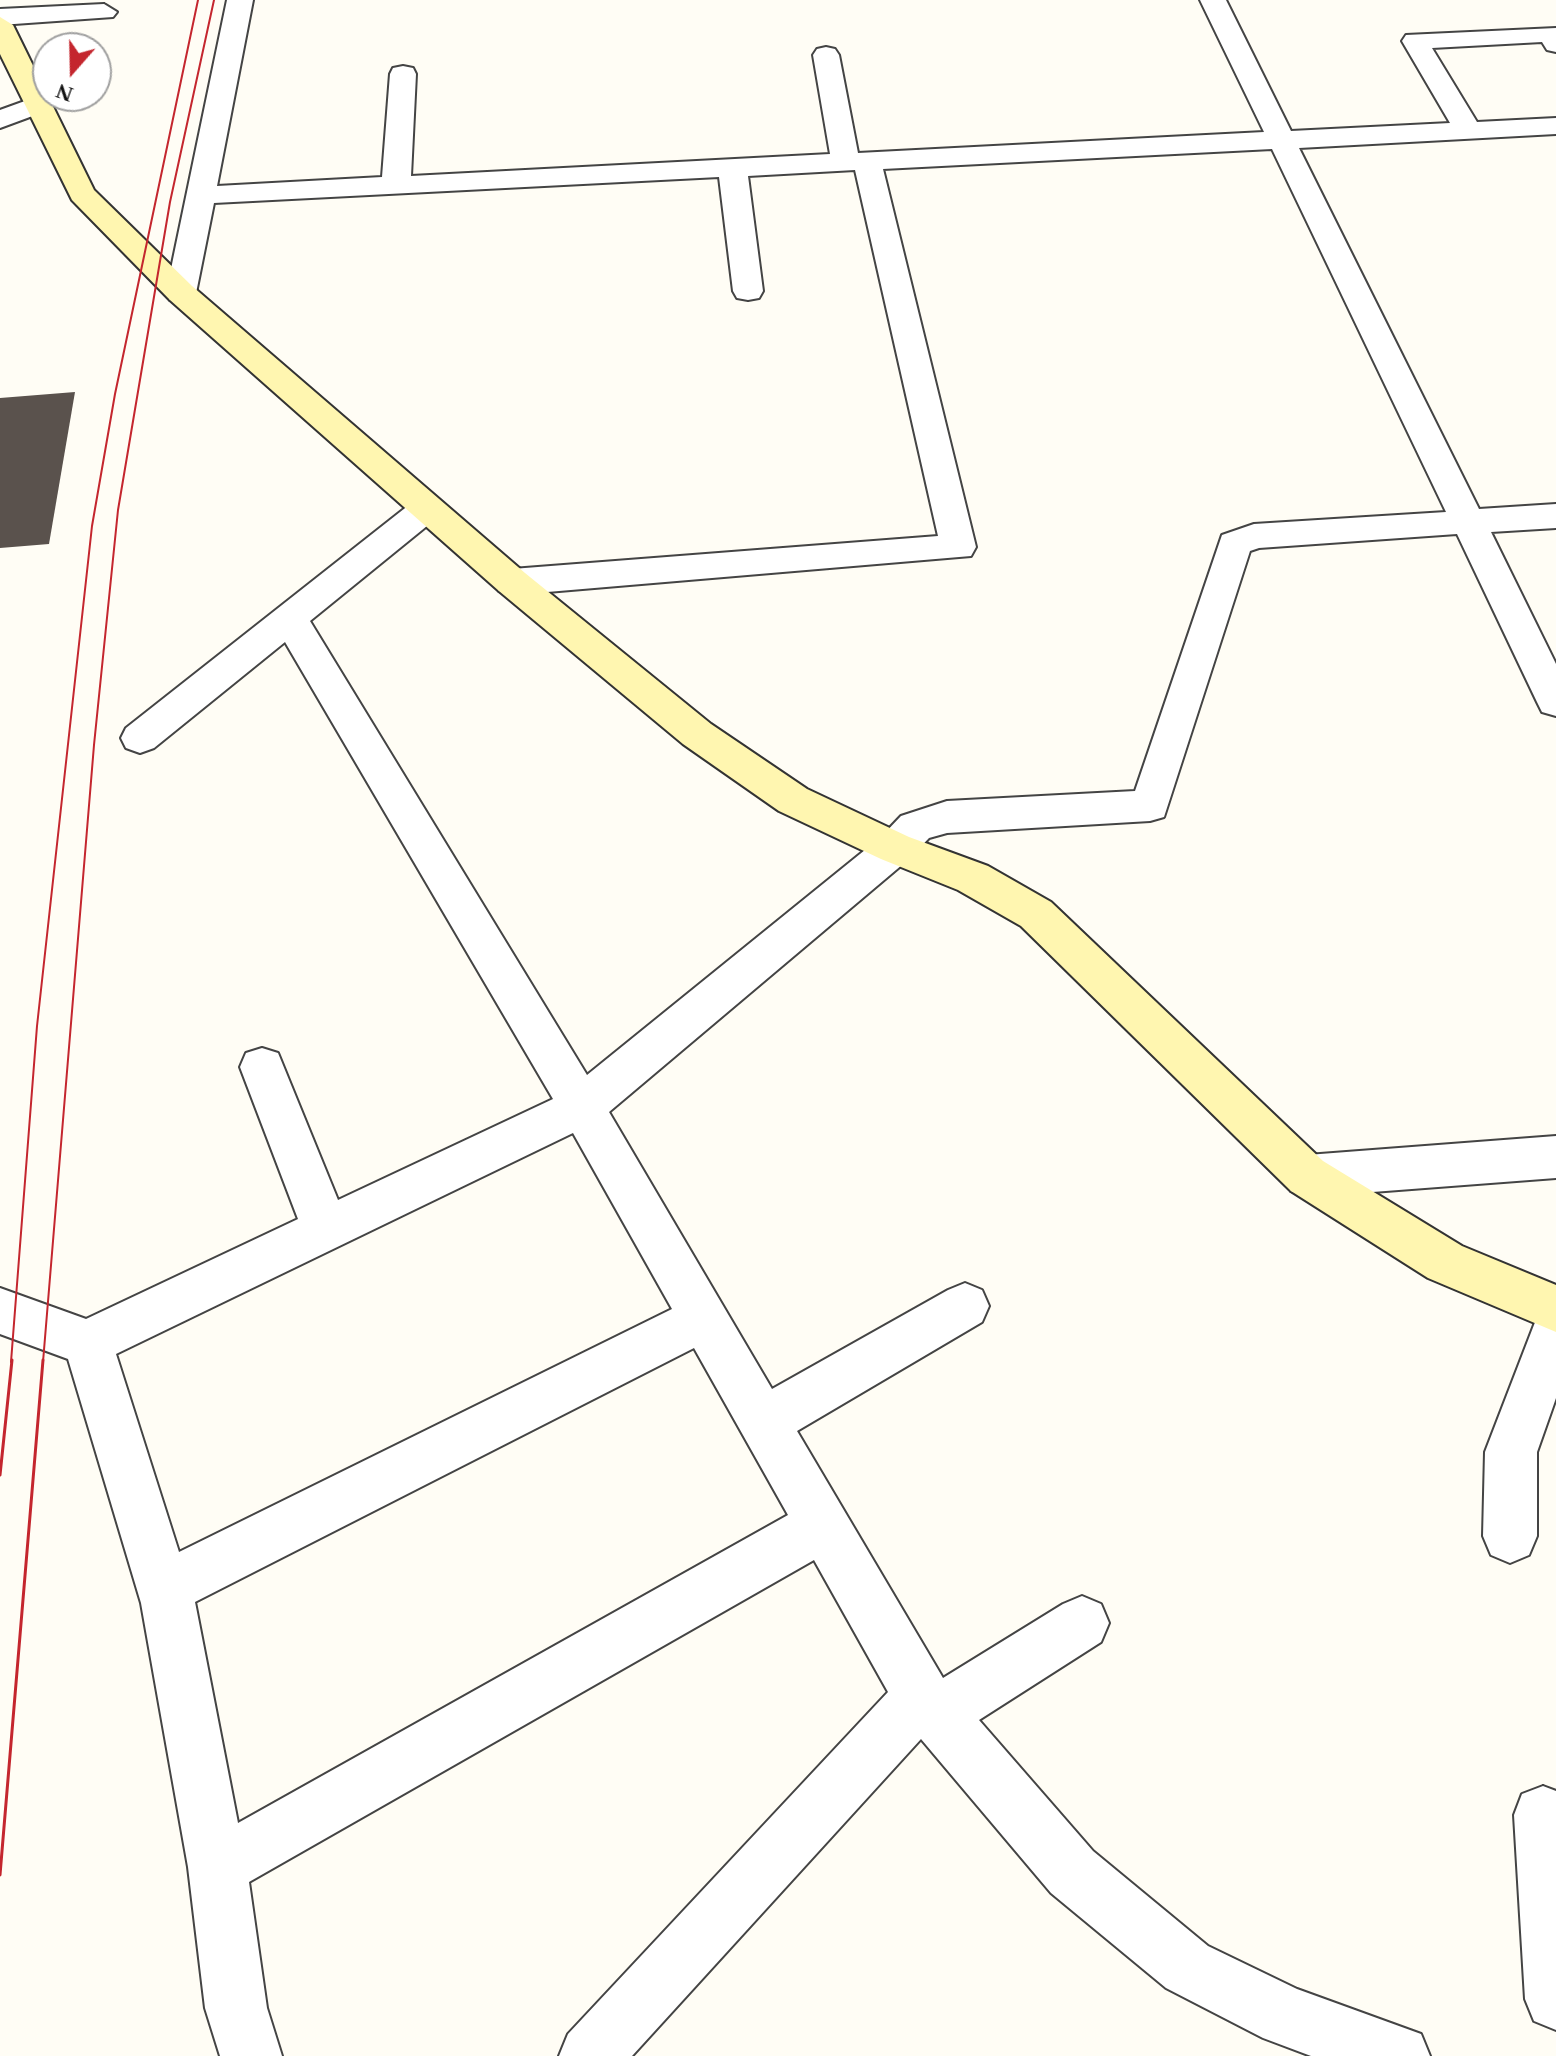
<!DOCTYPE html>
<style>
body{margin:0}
#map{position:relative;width:1556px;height:2056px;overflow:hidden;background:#fffdf5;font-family:Georgia,serif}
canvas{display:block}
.north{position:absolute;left:32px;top:32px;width:80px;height:80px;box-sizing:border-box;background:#fff;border:2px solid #a0a0a0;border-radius:50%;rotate:200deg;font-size:22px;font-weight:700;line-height:32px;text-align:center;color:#111}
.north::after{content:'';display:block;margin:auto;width:28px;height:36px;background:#c4262e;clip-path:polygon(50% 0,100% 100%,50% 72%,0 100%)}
</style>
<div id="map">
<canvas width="1556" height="2056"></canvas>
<div class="north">N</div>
</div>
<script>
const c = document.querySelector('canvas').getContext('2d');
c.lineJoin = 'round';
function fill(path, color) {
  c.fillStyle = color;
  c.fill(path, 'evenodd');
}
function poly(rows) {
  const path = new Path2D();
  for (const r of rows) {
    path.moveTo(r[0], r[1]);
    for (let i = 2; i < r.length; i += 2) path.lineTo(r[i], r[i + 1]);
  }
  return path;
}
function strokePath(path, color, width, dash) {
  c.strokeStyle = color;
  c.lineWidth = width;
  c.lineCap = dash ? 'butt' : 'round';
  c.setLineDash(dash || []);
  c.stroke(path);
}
const building = poly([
 [75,392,49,544,0,548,0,398]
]);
const street = poly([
 [227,0,253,0,217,186,382,177,390,74,393,68,403,66,413,68,416,74,411,176,830,154,813,55,817,49,826,47,835,49,839,55,858,153,1264,132,1200,0,1226,0,1291,131,1450,123,1402,41,1406,35,1556,28,1556,52,1547,50,1542,42,1432,48,1477,122,1556,118,1556,134,1299,148,1479,509,1556,504,1556,528,1491,532,1556,664,1556,716,1542,712,1537,702,1457,534,1259,548,1250,551,1164,817,1150,821,947,833,929,838,909,859,609,1112,772,1389,948,1290,965,1283,982,1290,989,1306,982,1322,797,1431,943,1678,1063,1604,1082,1596,1101,1604,1109,1623,1101,1642,979,1720,1093,1851,1208,1946,1297,1989,1421,2034,1430,2056,1311,2056,1263,2038,1166,1988,1051,1893,921,1739,632,2056,559,2056,568,2034,888,1692,814,1560,249,1882,267,2008,282,2056,220,2056,205,2008,188,1867,141,1603,68,1359,0,1334,0,1288,86,1319,298,1219,240,1067,246,1053,262,1048,278,1053,338,1200,553,1099,285,642,154,748,140,753,126,748,121,738,126,728,414,501,426,497,438,501,443,509,438,517,310,621,587,1075,881,837,901,816,947,801,1135,791,1222,535,1254,524,1446,512,1272,149,883,169,976,547,971,556,512,595,499,591,494,582,499,573,512,569,938,536,855,170,748,176,763,291,759,298,748,300,737,298,733,291,719,177,214,203,196,293,192,300,170,300,166,293,227,0],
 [573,1133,672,1309,179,1552,116,1354,573,1133],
 [694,1348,788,1515,238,1823,195,1602,694,1348],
 [104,4,117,12,113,17,0,25,0,9,104,4],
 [36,97,46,99,50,105,46,111,0,128,0,110,36,97],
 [1556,1136,1556,1178,1307,1197,1291,1191,1284,1176,1291,1161,1307,1155,1556,1136],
 [1556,1306,1556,1398,1537,1452,1537,1536,1529,1555,1510,1563,1491,1555,1483,1536,1485,1452,1539,1312,1556,1306],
 [1543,1786,1556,1791,1556,2030,1534,2021,1525,1999,1514,1815,1522,1794,1543,1786]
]);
const secondary = poly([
 [0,17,13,25,94,190,192,286,525,573,711,724,807,789,909,837,988,866,1051,902,1323,1161,1462,1246,1556,1285,1556,1332,1428,1278,1291,1191,1021,926,958,890,881,859,779,811,683,744,499,591,170,300,72,200,0,54,0,17]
]);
const tramFar1 = poly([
 [11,1362,37,1026,92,526,115,394,198,0],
 [43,1362,94,745,118,510,170,202,214,0]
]);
const tram = poly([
 [0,1475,12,1360],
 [0,1875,43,1360]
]);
fill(building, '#5a524d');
strokePath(street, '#444', 4);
strokePath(secondary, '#333', 4);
fill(street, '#fff');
fill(secondary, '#fff6b0');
strokePath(tramFar1, '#c4262e', 2);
strokePath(tram, '#c4262e', 3);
</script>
